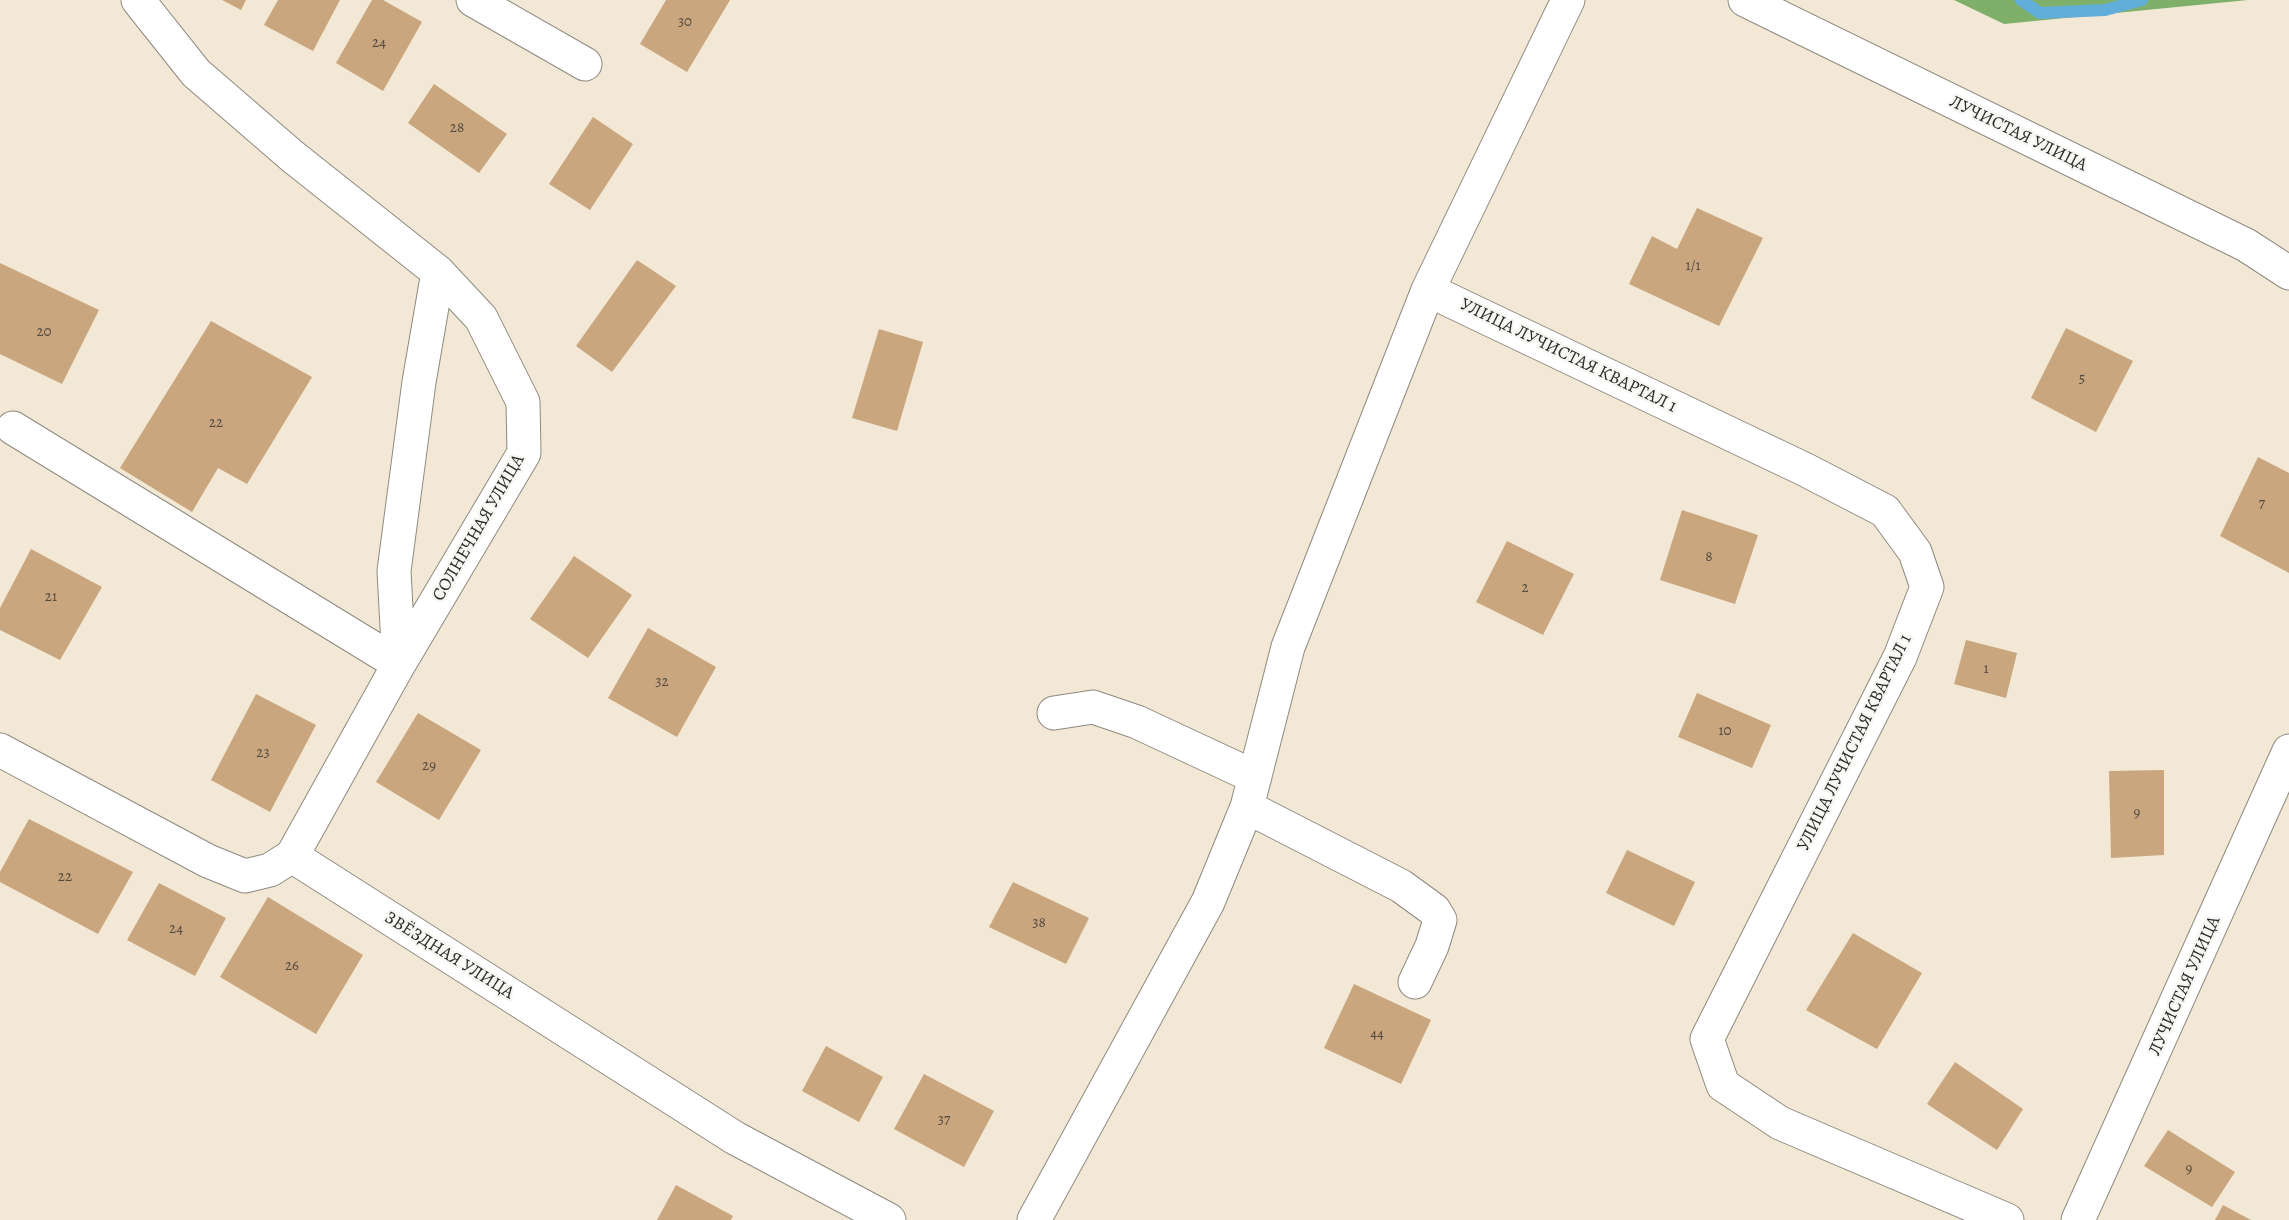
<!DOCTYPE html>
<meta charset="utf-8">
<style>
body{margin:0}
canvas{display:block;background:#f2e8d5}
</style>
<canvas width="2289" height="1220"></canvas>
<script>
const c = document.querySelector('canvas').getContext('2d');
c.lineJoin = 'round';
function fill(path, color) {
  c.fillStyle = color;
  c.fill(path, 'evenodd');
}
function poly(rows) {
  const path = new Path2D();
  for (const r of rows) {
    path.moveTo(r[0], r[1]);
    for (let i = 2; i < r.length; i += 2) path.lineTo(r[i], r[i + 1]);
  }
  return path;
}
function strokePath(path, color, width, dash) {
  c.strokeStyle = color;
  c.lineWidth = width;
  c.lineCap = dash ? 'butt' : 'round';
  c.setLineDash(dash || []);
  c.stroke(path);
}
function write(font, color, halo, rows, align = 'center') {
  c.font = font + ' Alegreya,serif';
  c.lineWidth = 5;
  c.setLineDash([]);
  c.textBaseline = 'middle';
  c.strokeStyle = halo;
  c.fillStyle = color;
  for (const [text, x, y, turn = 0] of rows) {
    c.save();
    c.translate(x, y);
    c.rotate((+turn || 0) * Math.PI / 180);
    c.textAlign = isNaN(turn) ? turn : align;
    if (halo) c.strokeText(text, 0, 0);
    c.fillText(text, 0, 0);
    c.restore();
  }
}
const forest = poly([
 [1954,0,2248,0,2004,24]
]);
const stream = poly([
 [2021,0,2040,13,2105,10,2142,0]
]);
const building = poly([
 [222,0,246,0,241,10],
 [278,0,340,0,313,51,264,25],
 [372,0,383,0,422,22,383,91,336,63],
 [666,0,730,0,687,72,640,44],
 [434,84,507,134,479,173,408,123],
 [593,117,633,144,590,210,549,184],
 [1697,208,1763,238,1719,326,1629,284,1652,236,1677,249],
 [637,260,676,286,612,372,576,346],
 [0,263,99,310,62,384,0,354],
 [211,321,312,377,247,484,218,468,192,512,120,468],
 [2066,328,2133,361,2096,432,2031,398],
 [879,329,923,342,897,431,852,418],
 [2258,457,2289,473,2289,573,2220,536],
 [1682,510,1758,535,1735,604,1660,580],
 [1507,541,1574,574,1543,635,1476,602],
 [31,549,102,587,60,660,0,630,0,608],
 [574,556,632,595,588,658,530,619],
 [648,628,716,667,677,737,608,698],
 [1966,640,2017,653,2006,698,1954,684],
 [1697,693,1771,725,1752,768,1678,737],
 [256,694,316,725,270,812,211,780],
 [418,713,481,750,439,820,376,782],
 [2164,770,2164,855,2111,858,2109,771],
 [29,819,133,872,98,934,0,882,0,872],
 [1627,850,1695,882,1674,926,1606,893],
 [1013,882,1089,918,1066,964,989,927],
 [159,883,226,918,195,976,127,940],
 [268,897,363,955,316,1034,220,977],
 [1853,933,1922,973,1877,1049,1806,1010],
 [1354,984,1431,1020,1401,1084,1324,1048],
 [826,1046,883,1077,859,1122,802,1091],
 [1955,1062,2023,1109,1997,1150,1927,1104],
 [924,1074,994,1111,964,1167,894,1129],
 [2168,1130,2235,1172,2212,1207,2144,1166],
 [676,1185,733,1216,731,1220,657,1220],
 [2223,1205,2251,1220,2215,1220]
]);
const minor = poly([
 [473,0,585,64],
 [1745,0,2246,245,2289,273],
 [1428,290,1806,470,1885,511,1915,552,1927,587,1900,657,1707,1039,1723,1085,1780,1123,2007,1220],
 [13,428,399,664],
 [399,664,394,571,419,382,438,272],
 [1054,713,1093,707,1137,722,1255,777],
 [0,750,208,861,245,876,270,870,292,856,399,664,524,453,523,402,481,318,438,272,292,156,196,73,138,0],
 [1247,807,1401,886,1434,910,1440,920,1432,946,1415,982],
 [292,856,735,1138,889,1220],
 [1034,1220,1208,902,1247,807,1288,647,1428,290,1568,0],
 [2078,1220,2289,751]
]);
const numberNames = [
 ["30",685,22],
 ["24",379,43],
 ["28",457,128],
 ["1/1",1693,266],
 ["20",44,332],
 ["5",2082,379],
 ["22",216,423],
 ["7",2262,504],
 ["8",1709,557],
 ["2",1525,588],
 ["21",51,597],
 ["1",1986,669],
 ["32",662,682],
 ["10",1725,731],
 ["23",263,753],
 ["29",429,766],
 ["9",2137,813],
 ["22",65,877],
 ["38",1039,923],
 ["24",176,929],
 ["26",292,966],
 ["44",1377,1034],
 ["37",944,1120],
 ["9",2189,1169]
];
const streetNames = [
 ["ЛУЧИСТАЯ УЛИЦА",2018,134,26],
 ["УЛИЦА ЛУЧИСТАЯ КВАРТАЛ 1",1568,356,26],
 ["СОЛНЕЧНАЯ УЛИЦА",479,528,-60],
 ["УЛИЦА ЛУЧИСТАЯ КВАРТАЛ 1",1855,743,-64],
 ["ЗВЁЗДНАЯ УЛИЦА",449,956,32],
 ["ЛУЧИСТАЯ УЛИЦА",2185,986,-66]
];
fill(forest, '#7fb06a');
strokePath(stream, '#61aeda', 12);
fill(building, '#c9a67d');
strokePath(minor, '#8e8a80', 35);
strokePath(minor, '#fff', 33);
write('15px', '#524a40', null, numberNames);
write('18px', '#2b2b2b', '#f6f6f2', streetNames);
</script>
